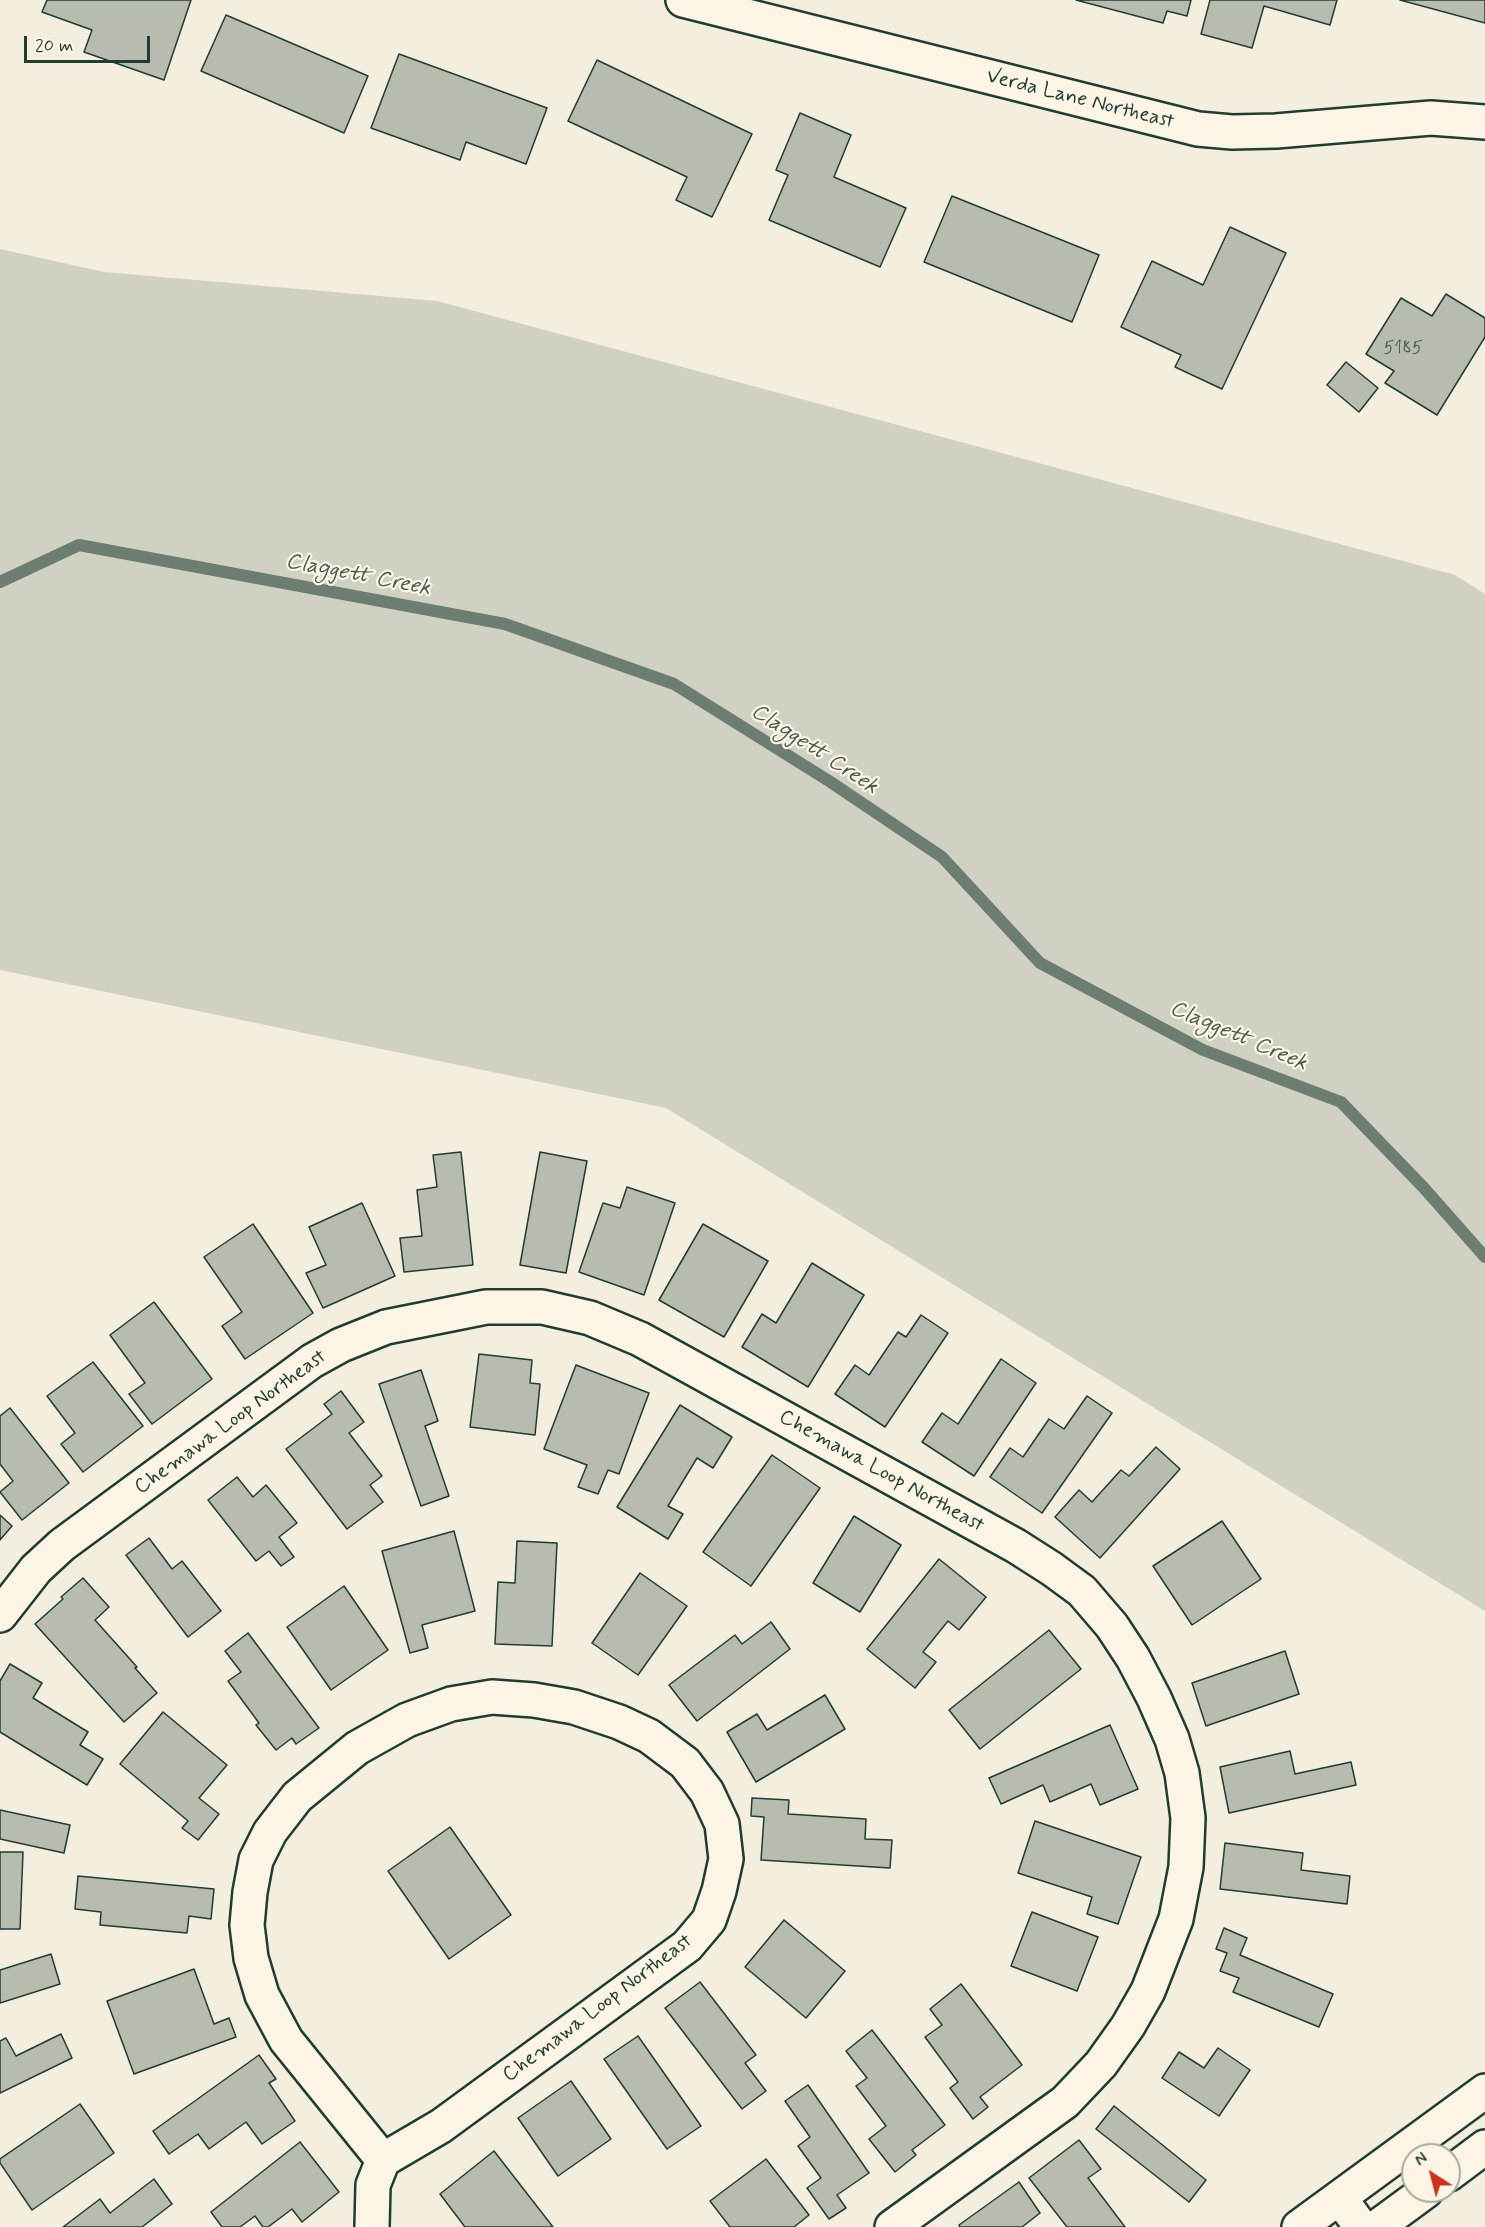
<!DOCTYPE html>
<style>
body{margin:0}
#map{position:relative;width:1485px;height:2227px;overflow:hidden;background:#f3eede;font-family:Mynerve,sans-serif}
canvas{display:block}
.north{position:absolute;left:1401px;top:2143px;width:60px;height:60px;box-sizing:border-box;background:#fcf5e5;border:2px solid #a4ab9e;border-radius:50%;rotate:324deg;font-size:16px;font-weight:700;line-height:24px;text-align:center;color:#1f3d34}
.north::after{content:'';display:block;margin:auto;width:21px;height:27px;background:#c8321e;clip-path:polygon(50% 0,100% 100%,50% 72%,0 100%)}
.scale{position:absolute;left:24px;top:36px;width:126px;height:27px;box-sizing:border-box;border:3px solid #1f3d34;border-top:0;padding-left:8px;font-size:18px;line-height:21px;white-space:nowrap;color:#1f3d34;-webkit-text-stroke:4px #fcf5e5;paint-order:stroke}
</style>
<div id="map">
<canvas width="1485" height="2227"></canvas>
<div class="north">N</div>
<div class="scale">20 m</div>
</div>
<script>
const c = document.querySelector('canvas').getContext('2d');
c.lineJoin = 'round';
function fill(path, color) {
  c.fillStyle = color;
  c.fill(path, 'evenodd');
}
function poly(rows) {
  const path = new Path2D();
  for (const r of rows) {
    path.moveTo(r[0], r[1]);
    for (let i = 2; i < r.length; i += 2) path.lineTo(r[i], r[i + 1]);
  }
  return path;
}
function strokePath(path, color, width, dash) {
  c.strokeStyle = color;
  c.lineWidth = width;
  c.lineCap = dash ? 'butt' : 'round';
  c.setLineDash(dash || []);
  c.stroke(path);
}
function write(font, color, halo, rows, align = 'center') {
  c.font = font + ' Mynerve,sans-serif';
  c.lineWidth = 4.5;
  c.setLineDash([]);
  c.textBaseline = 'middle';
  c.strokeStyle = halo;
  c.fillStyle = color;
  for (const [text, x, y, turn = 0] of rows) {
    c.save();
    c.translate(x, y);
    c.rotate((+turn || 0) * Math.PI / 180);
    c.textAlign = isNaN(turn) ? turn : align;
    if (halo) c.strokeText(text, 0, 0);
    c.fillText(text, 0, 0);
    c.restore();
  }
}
const green = poly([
 [0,249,104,272,437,301,1455,575,1485,594,1485,1611,666,1108,0,970]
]);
const stream = poly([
 [0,582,79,545,505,624,674,684,829,781,942,857,1040,963,1203,1050,1341,1102,1424,1188,1485,1257]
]);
const building = poly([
 [47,0,191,0,164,80,84,52,92,30,42,12,47,0],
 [1076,0,1191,0,1187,16,1167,11,1163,23,1076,0],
 [1210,0,1337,0,1330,25,1264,6,1252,48,1201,34,1210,0],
 [1400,0,1485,0,1485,23,1400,0],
 [226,15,368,76,344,133,201,71,226,15],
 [399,54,547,108,526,164,466,142,460,160,371,128,399,54],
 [597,60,752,134,712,217,676,200,687,177,568,121,597,60],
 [800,113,851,135,834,177,906,208,880,267,769,220,788,175,776,170,800,113],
 [952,196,1099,255,1072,322,924,262,952,196],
 [1230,227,1286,253,1222,389,1175,367,1181,355,1121,327,1152,261,1203,285,1230,227],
 [1446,294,1485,318,1485,337,1437,415,1385,383,1394,371,1366,354,1401,298,1432,316,1446,294],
 [1346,362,1378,388,1359,412,1327,385,1346,362],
 [461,1152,473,1265,404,1272,400,1238,422,1236,417,1190,437,1187,433,1155,461,1152],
 [540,1152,587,1161,566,1273,520,1265,540,1152],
 [627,1187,675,1203,644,1295,579,1272,603,1203,620,1208,627,1187],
 [362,1203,395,1276,323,1308,306,1273,326,1265,309,1227,362,1203],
 [253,1224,313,1313,245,1359,222,1326,242,1312,204,1257,253,1224],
 [703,1224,768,1261,724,1337,659,1300,703,1224],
 [812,1263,864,1295,808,1387,742,1347,762,1314,776,1323,812,1263],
 [154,1302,212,1379,152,1424,129,1394,145,1383,110,1335,154,1302],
 [921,1315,948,1333,885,1427,835,1394,855,1365,869,1375,898,1332,906,1337,921,1315],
 [479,1354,532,1360,530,1383,540,1384,535,1435,470,1427,479,1354],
 [1001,1359,1036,1383,974,1476,922,1442,942,1413,958,1424,1001,1359],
 [93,1362,143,1426,83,1472,61,1444,75,1433,47,1396,93,1362],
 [576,1365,649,1393,619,1474,608,1470,598,1494,578,1487,587,1465,544,1449,576,1365],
 [421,1370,438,1421,425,1426,449,1496,421,1506,379,1384,421,1370],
 [341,1391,364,1422,349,1433,382,1476,370,1485,383,1502,347,1529,286,1449,332,1414,324,1404,341,1391],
 [1087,1396,1112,1413,1042,1513,990,1477,1010,1448,1023,1457,1049,1419,1064,1429,1087,1396],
 [680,1405,732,1437,713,1468,697,1458,668,1506,683,1514,668,1539,617,1507,680,1405],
 [10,1408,69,1483,22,1520,0,1492,13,1481,0,1464,0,1416,10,1408],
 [1156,1447,1180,1469,1100,1558,1055,1517,1079,1490,1092,1502,1121,1470,1129,1476,1156,1447],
 [772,1455,820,1488,751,1586,703,1552,772,1455],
 [237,1477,253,1497,266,1485,297,1523,279,1537,294,1557,281,1566,269,1551,256,1561,208,1500,237,1477],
 [0,1515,12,1526,0,1540,0,1515],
 [854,1516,901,1545,860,1612,813,1583,854,1516],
 [1222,1521,1261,1579,1192,1625,1153,1566,1222,1521],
 [454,1531,475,1611,422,1625,428,1648,410,1653,382,1551,454,1531],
 [149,1538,172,1569,182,1561,221,1611,188,1637,126,1555,149,1538],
 [517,1541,557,1543,552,1646,495,1644,498,1582,515,1583,517,1541],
 [939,1559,986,1597,959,1630,948,1621,923,1652,936,1662,915,1688,867,1649,939,1559],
 [640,1573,687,1606,638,1675,592,1643,640,1573],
 [83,1578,109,1607,95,1620,137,1667,135,1668,157,1693,124,1722,35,1624,63,1599,61,1597,83,1578],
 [344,1586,388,1650,331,1690,287,1627,344,1586],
 [771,1622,790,1649,697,1721,669,1685,735,1635,742,1644,771,1622],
 [1049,1630,1081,1669,980,1749,949,1710,1049,1630],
 [248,1633,319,1728,296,1744,292,1738,276,1750,256,1725,259,1723,228,1681,241,1672,225,1651,248,1633],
 [1285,1651,1299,1694,1206,1726,1192,1683,1285,1651],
 [10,1664,42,1683,33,1698,88,1732,80,1745,103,1759,87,1785,0,1732,0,1681,10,1664],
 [825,1695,845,1729,756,1782,727,1732,757,1714,767,1730,825,1695],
 [163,1712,227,1765,199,1798,219,1814,198,1840,182,1828,188,1821,120,1764,163,1712],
 [1110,1725,1138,1789,1100,1805,1091,1784,1050,1802,1043,1785,1001,1804,989,1778,1110,1725],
 [1290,1751,1295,1774,1351,1762,1356,1785,1229,1813,1220,1767,1290,1751],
 [752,1798,789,1800,788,1814,866,1819,865,1839,892,1840,890,1868,761,1860,764,1817,751,1816,752,1798],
 [0,1810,70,1825,64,1853,0,1839,0,1810],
 [1035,1821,1141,1857,1118,1924,1087,1914,1092,1897,1018,1873,1035,1821],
 [450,1827,511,1915,449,1959,388,1871,450,1827],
 [1225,1843,1303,1853,1301,1870,1350,1876,1347,1904,1220,1889,1225,1843],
 [0,1852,23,1852,20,1929,0,1929,0,1852],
 [78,1876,214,1889,211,1919,189,1916,187,1933,100,1925,101,1912,75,1909,78,1876],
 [1032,1912,1098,1937,1077,1991,1011,1966,1032,1912],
 [784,1920,845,1971,806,2018,745,1967,784,1920],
 [1224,1928,1247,1938,1240,1955,1333,1994,1319,2027,1233,1992,1239,1978,1220,1971,1227,1953,1216,1949,1224,1928],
 [51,1954,60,1984,0,2003,0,1970,51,1954],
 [194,1969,214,2024,229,2018,236,2037,134,2074,107,2001,194,1969],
 [700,1982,756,2055,745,2063,766,2091,742,2109,665,2008,700,1982],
 [961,1984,1022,2065,980,2097,988,2107,973,2119,950,2088,958,2082,925,2037,942,2025,930,2009,961,1984],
 [872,2030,945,2125,912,2150,916,2155,895,2172,869,2139,886,2126,856,2086,867,2078,846,2051,872,2030],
 [61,2034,72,2058,0,2093,0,2041,6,2038,16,2056,61,2034],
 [638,2036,701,2126,667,2149,604,2059,638,2036],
 [1218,2048,1250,2070,1219,2116,1162,2078,1179,2052,1204,2068,1218,2048],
 [259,2055,276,2079,269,2083,295,2121,262,2144,246,2122,209,2149,198,2134,169,2154,153,2131,259,2055],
 [571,2081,611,2139,558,2176,518,2118,571,2081],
 [808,2085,869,2173,837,2195,846,2208,829,2219,807,2188,821,2178,798,2146,810,2137,785,2101,808,2085],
 [80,2104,114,2153,32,2210,0,2163,0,2159,80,2104],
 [1114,2106,1206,2180,1189,2202,1096,2129,1114,2106],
 [1079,2140,1101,2169,1088,2178,1125,2227,1067,2227,1029,2178,1079,2140],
 [300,2142,339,2192,302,2222,292,2209,268,2227,263,2227,255,2216,240,2227,222,2227,211,2212,300,2142],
 [494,2151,553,2227,465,2227,440,2194,494,2151],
 [766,2159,809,2215,794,2227,730,2227,710,2201,766,2159],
 [154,2179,172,2204,142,2227,63,2227,100,2199,110,2213,154,2179],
 [1019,2182,1040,2213,1022,2227,960,2227,959,2225,1019,2182]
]);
const minor = poly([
 [683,0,1198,129,1232,132,1276,131,1431,118,1485,122],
 [0,1615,36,1569,62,1545,312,1361,341,1345,386,1327,486,1307,542,1307,590,1318,640,1339,1016,1546,1052,1569,1082,1591,1112,1626,1133,1658,1154,1698,1172,1739,1182,1773,1188,1818,1186,1867,1176,1919,1148,1991,1128,2026,1101,2064,1065,2102,892,2227],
 [492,1697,534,1700,574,1707,619,1722,649,1736,685,1763,707,1792,722,1824,726,1859,719,1891,709,1920,687,1946,441,2126,383,2160,286,2040,262,1995,251,1958,247,1925,250,1892,256,1860,270,1832,297,1797,357,1748,407,1720,451,1704,492,1697],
 [1340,2198,1361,2227],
 [372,2227,373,2185,383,2160]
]);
const secondary = poly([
 [1449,2174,1485,2147],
 [1299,2227,1485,2091],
 [1377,2227,1426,2191]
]);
const numberNames = [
 ["5185",1403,349]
];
const streetNames = [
 ["Verda Lane Northeast",1080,100,14],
 ["Chemawa Loop Northeast",231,1423,-36],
 ["Chemawa Loop Northeast",881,1472,29],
 ["Chemawa Loop Northeast",598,2009,-37]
];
const waterNames = [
 ["Claggett Creek",358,576,11],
 ["Claggett Creek",814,750,33],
 ["Claggett Creek",1238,1037,23]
];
fill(green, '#d0d1c2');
strokePath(stream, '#6c7d72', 12);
fill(building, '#b8bcae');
strokePath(building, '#1f3d34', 1.5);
strokePath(minor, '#1f3d34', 38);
strokePath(secondary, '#1f3d34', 38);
strokePath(minor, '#fcf5e5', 33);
strokePath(secondary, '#fcf5e5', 33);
write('18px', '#455d52', null, numberNames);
write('21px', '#1f3d34', '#fcf5e5', streetNames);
write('italic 22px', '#465d53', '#fcf5e5', waterNames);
</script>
